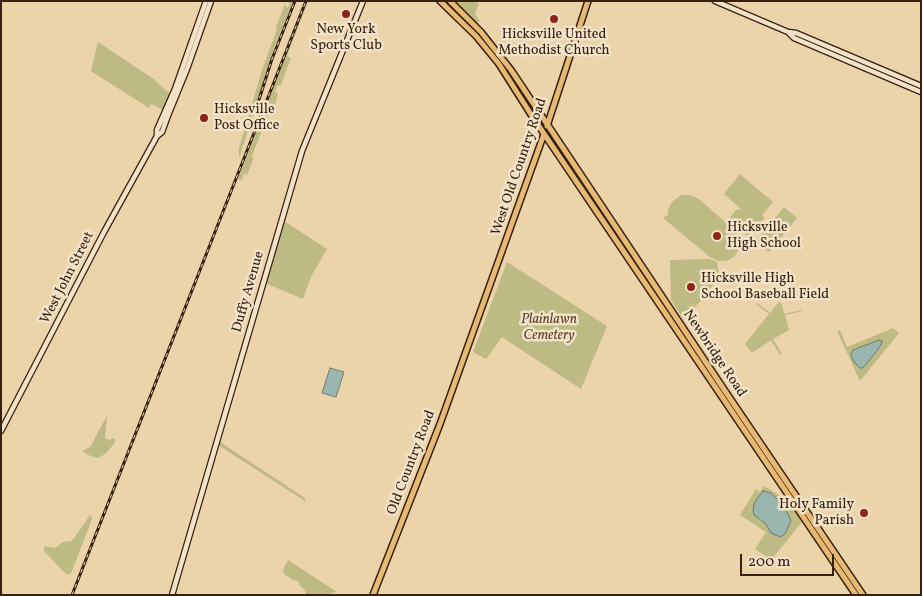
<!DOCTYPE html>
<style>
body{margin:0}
#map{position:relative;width:922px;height:596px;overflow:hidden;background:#ebd3aa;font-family:Vollkorn,serif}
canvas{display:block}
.frame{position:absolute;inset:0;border:2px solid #362010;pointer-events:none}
.scale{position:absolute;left:740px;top:554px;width:94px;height:22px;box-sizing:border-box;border:2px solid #362010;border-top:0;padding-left:6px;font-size:15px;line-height:18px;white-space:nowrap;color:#362010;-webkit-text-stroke:4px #f2e2c8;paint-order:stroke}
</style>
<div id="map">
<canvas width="922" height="596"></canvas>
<div class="frame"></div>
<div class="scale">200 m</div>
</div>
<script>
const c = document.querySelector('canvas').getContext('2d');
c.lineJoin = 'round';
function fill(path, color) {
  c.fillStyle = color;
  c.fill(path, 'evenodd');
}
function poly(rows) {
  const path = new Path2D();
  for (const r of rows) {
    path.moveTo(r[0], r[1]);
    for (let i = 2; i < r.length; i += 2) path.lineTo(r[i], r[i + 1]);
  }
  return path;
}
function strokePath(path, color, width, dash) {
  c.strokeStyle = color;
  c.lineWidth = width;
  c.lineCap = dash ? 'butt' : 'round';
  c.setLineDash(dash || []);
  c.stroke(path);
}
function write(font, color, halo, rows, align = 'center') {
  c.font = font + ' Vollkorn,serif';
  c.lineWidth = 5;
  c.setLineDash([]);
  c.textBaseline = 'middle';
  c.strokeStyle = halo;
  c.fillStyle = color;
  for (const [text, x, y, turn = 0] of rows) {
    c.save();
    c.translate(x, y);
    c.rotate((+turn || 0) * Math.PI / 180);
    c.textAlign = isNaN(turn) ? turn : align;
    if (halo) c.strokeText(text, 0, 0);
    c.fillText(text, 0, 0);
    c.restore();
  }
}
const green = poly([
 [287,1,293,1,273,51,239,159,239,148,263,67,277,29,276,28,284,6,285,5,287,8,290,5],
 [307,1,308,1,287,56,291,58,281,85,277,86,275,92,278,93,275,106,272,111,269,113,252,156,253,160,247,175,245,173,242,180,238,179],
 [455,1,474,1,479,4,475,14,480,21,477,23],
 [98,42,155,80,164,89,170,93,163,110,151,104,149,108,91,71],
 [740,174,773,202,762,215,765,218,749,235,746,235,728,220,736,210,741,209,724,194],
 [681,195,690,195,699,199,735,231,740,239,738,251,734,257,726,261,718,261,710,257,663,218,666,215,668,216,668,210,671,203],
 [784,207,797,218,769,252,755,242],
 [284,221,327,249,311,277,303,299,265,283],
 [710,259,717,262,719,274,718,278,707,293,684,320,671,300,670,260],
 [507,262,607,326,581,389,502,337,486,359,473,352],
 [779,302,782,304,784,314,802,310,802,311,785,315,789,330,773,339,782,354,780,355,771,340,752,353,745,344,769,314,756,304,757,303,770,313],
 [893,328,899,333,860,381,837,331,840,330,847,347],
 [107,416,105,438,109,440,113,438,115,440,114,444,105,454,98,458,88,455,82,451,90,447],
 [220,442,305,498,305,501,218,445],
 [764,486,787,500,802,522,771,560,755,549,766,532,740,515,756,489,760,492],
 [90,515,92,519,72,571,69,575,65,573,44,551,44,547,45,546,48,547,55,548,63,542,72,541],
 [288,560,337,592,331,593,332,595,307,595,304,589,300,586,298,581,293,580,284,574,283,570]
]);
const water = poly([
 [879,340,882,341,882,343,876,352,863,368,860,368,855,363,852,358,851,354,853,350,879,340],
 [330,368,344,372,336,397,322,393,330,368],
 [763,491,771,493,777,499,787,512,791,521,785,534,780,537,771,533,766,524,754,515,753,510,754,504,757,499,763,491]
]);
const secondary = poly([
 [715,1,788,32,796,33,921,86],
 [789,33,794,38,921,92],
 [157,136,162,132,167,118,187,69,211,1],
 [1,431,104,232,157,136,157,130,175,89,206,1],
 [172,595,302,151,363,1]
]);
const primary = poly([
 [440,1,476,36,499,64,532,116,856,595],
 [450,1,481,32,511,70,727,394,863,595],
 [547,126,588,1],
 [373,595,440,424,544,134]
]);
const rail = poly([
 [257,106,272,59,295,1],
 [72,595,306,1]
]);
const markers = [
 [346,14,5,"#8f2418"],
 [554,19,5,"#8f2418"],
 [204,118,5,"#8f2418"],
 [717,236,5,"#8f2418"],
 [691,287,5,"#8f2418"],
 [864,513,5,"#8f2418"]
];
const poiNames = [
 ["New York",346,30,"center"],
 ["Sports Club",346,46,"center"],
 ["Hicksville United",554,35,"center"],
 ["Methodist Church",554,51,"center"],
 ["Hicksville",214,110],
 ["Post Office",214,126],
 ["Hicksville",727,228],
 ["High School",727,244],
 ["Hicksville High",701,279],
 ["School Baseball Field",701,295],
 ["Holy Family",854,505,"right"],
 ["Parish",854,521,"right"]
];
const streetNames = [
 ["West Old Country Road",520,167,-71],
 ["West John Street",68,278,-63],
 ["Duffy Avenue",249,292,-74],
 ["Newbridge Road",714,354,56],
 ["Old Country Road",412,463,-69]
];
const parkNames = [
 ["Plainlawn",549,320],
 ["Cemetery",549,336]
];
fill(green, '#beba84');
fill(water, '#99b7af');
strokePath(water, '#717b6f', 1);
strokePath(secondary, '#362010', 7);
strokePath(primary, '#362010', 8);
strokePath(secondary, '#f2e2c8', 4.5);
strokePath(primary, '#e6ba75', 5);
strokePath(rail, '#362010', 3);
strokePath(rail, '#f2e2c8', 1, [4]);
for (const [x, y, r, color] of markers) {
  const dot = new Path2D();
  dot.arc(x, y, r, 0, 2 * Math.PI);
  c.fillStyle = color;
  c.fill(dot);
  strokePath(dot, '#f2e2c8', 2);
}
write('14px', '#362010', '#f2e2c8', poiNames, 'left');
write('14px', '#362010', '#f2e2c8', streetNames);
write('italic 14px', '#58462d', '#f2e2c8', parkNames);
</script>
